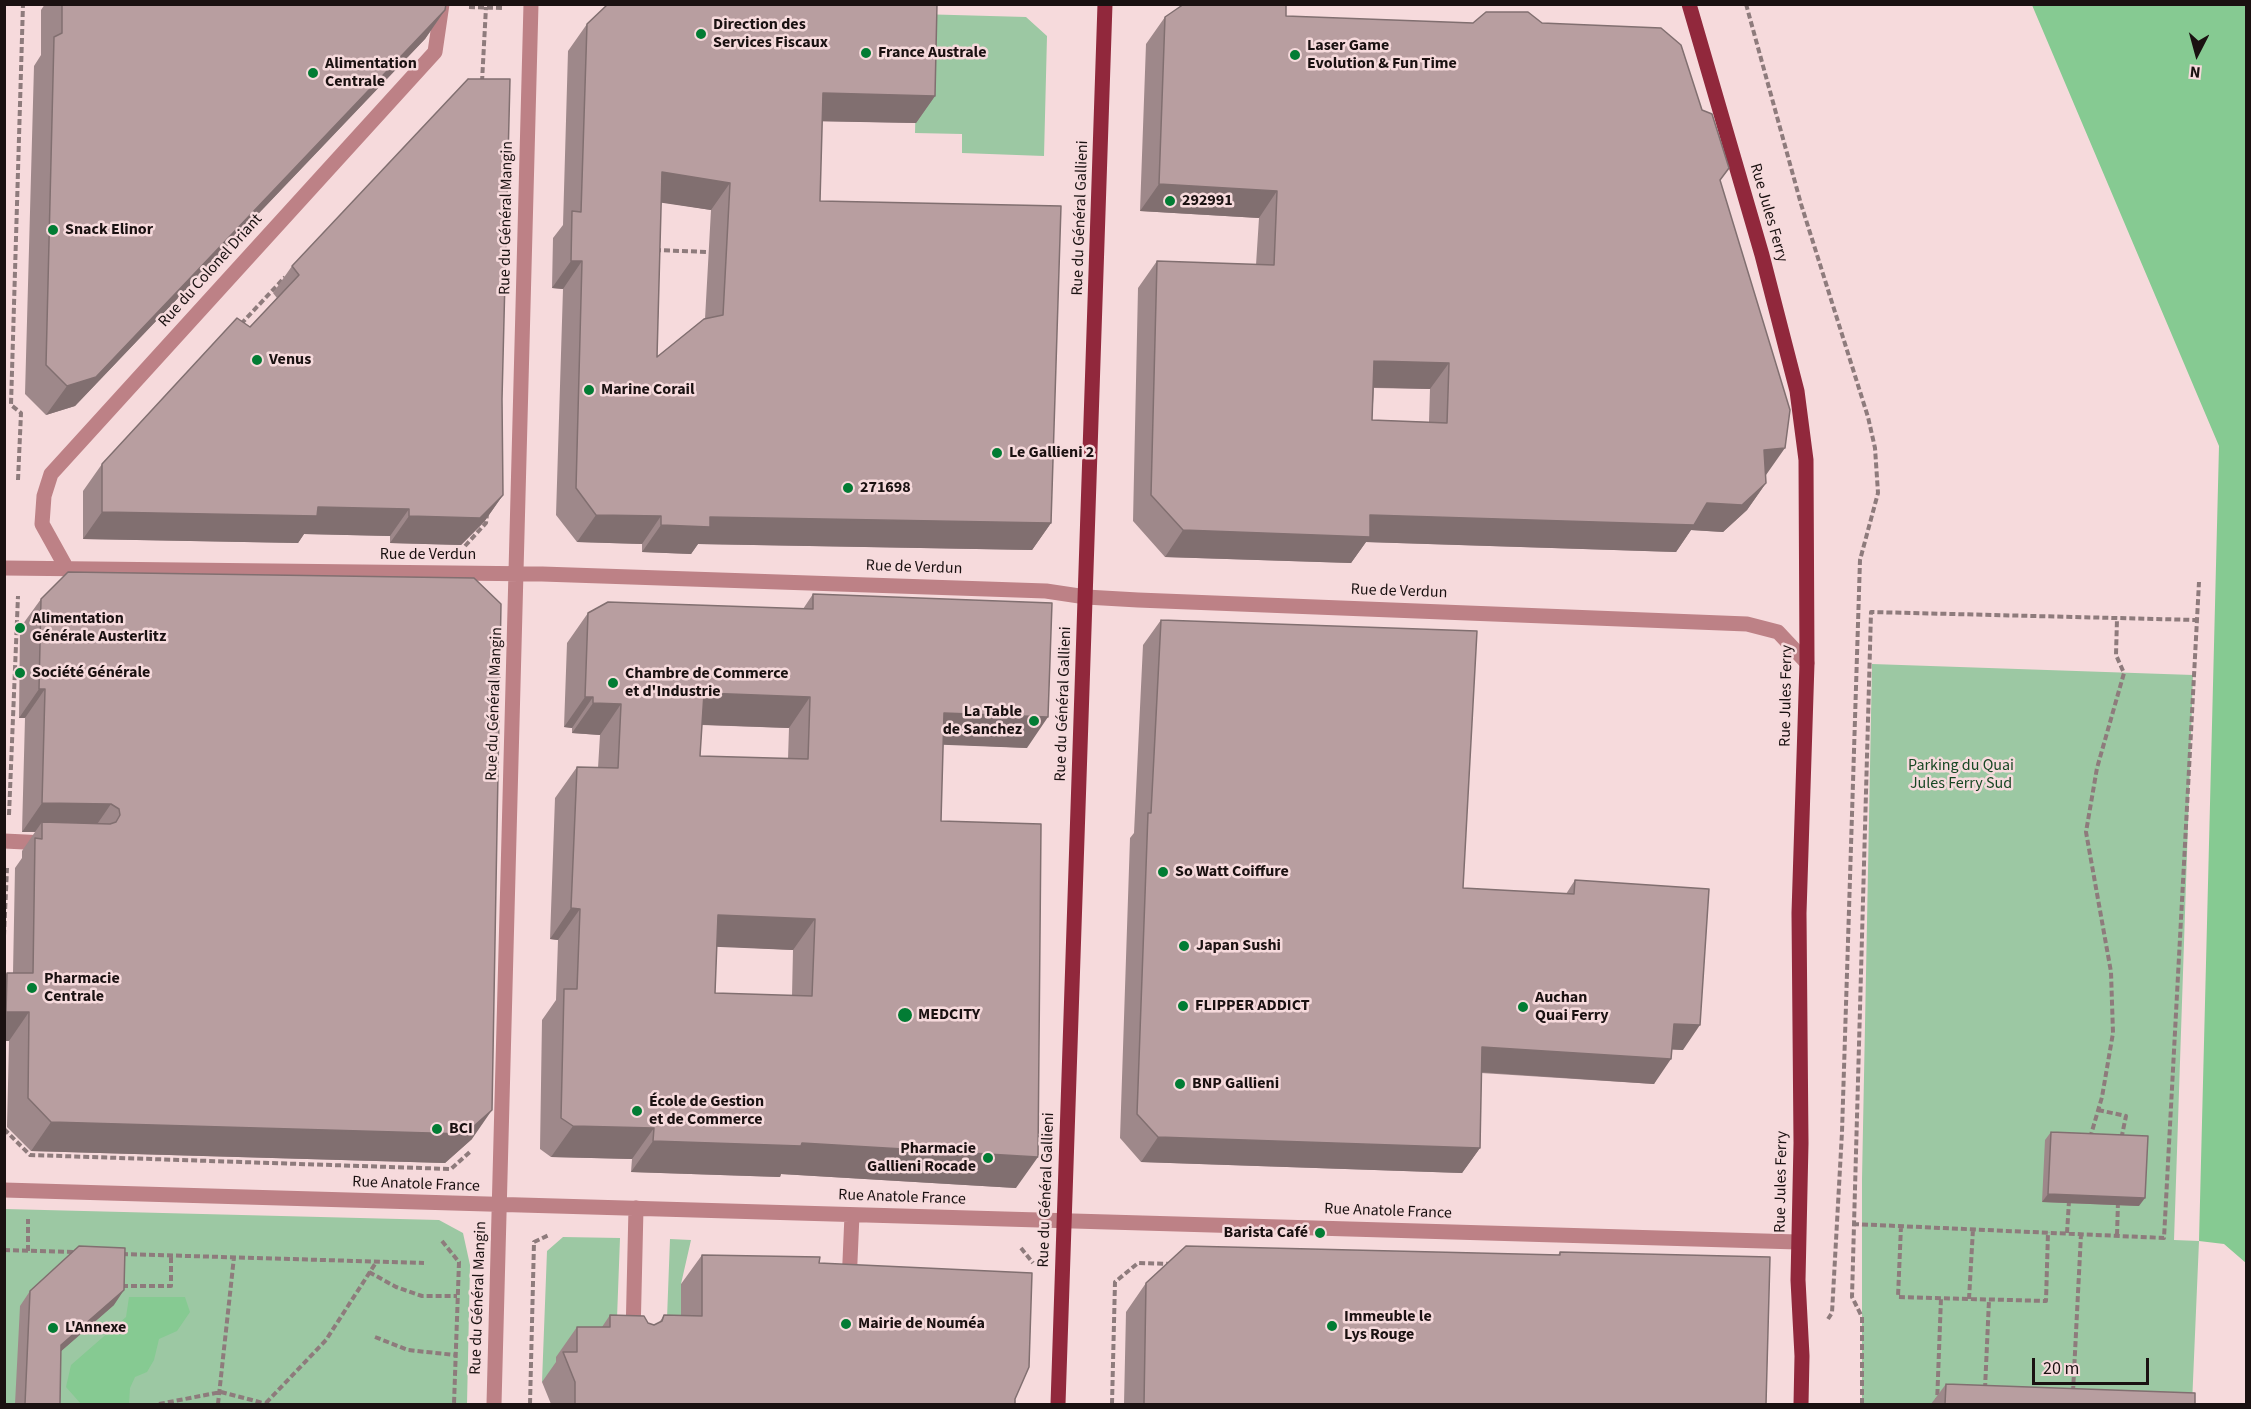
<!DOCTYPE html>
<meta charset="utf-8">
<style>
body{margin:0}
#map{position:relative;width:2251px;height:1409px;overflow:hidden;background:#f6dadc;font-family:"Source Sans 3",sans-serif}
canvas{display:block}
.frame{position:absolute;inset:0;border:6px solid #1a1111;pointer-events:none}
.north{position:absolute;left:2167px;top:24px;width:60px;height:60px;-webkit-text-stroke:4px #f6dadc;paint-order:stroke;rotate:186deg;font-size:16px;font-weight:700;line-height:24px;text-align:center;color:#1a1111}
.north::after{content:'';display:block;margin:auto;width:21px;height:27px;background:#1a1111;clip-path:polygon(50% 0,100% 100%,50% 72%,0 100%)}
.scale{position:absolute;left:2032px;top:1358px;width:117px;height:27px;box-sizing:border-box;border:3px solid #1a1111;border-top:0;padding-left:8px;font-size:18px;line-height:21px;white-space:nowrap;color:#1a1111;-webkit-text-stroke:4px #f6dadc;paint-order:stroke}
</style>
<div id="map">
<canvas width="2251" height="1409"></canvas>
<div class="frame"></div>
<div class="north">N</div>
<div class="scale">20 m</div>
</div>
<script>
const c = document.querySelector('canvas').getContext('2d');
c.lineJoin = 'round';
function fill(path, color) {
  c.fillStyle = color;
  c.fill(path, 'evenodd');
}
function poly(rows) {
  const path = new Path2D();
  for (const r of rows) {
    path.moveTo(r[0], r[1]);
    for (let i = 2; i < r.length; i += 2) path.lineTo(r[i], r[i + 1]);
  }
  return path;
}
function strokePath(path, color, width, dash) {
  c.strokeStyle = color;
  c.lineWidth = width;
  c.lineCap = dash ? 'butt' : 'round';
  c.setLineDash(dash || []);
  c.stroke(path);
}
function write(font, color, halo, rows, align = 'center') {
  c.font = font + ' "Source Sans 3",sans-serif';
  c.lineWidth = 5;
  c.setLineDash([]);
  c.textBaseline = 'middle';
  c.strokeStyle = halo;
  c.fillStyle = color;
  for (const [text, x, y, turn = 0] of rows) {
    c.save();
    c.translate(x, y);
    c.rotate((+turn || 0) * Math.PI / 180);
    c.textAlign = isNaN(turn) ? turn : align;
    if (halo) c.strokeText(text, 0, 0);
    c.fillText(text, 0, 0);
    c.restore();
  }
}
const green = poly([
 [918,14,1026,17,1047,36,1044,156,962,153,962,134,915,133],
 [1872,664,2193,675,2174,1240,2199,1241,2192,1404,1862,1404,1862,1179],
 [5,1209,439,1220,463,1233,470,1265,467,1404,5,1404],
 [563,1237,620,1238,616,1345,556,1382,542,1382,547,1251],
 [670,1239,691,1240,681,1284,681,1345,666,1345]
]);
const water = poly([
 [2032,5,2246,5,2246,1263,2224,1244,2199,1241,2219,446],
 [129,1297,185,1297,190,1312,177,1331,159,1339,154,1360,147,1372,135,1377,130,1388,129,1404,81,1404,66,1387,71,1365,126,1317]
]);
const path = poly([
 [1746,4,1801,204,1868,417,1875,448,1878,493,1860,560,1842,1132,1832,1313,1828,1319],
 [469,7,503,8],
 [482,82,486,7],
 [655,250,709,252],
 [241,324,285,277],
 [18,480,21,413,11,405,23,4],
 [465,546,486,523,487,514],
 [9,815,18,596],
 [4,936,7,868],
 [2098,1110,2126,1116,2121,1140],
 [4,1129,30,1155,451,1169,471,1151],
 [2090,1138,2102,1097,2113,1033,2111,972,2086,832,2097,768,2124,673,2116,655,2117,619],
 [1853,1224,2164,1238,2199,582],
 [1901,1226,1898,1297,2046,1301,2048,1232],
 [2067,1233,2069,1201],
 [2117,1235,2118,1202],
 [442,1241,459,1262,454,1404],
 [1021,1248,1033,1263],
 [4,1250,75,1252],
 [28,1251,28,1219],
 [122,1254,424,1263],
 [369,1272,396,1287,422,1296,457,1296],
 [122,1286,171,1286,171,1255],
 [1969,1299,1973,1229],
 [375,1337,408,1350,455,1355],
 [1985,1389,1989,1300],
 [2073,1392,2081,1234],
 [266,1403,326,1340,377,1261],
 [159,1404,221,1392,267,1404],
 [218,1404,234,1257],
 [530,1404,534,1242,549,1235],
 [1112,1404,1115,1282,1138,1263,1171,1264],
 [1862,1404,1862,1317,1852,1297,1871,612,2197,620],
 [1937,1404,1941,1298]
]);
const minor = poly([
 [4,568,542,574,1046,591,1086,597,1138,600,1747,624,1778,632,1807,663],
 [67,569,42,524,44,496,51,474,435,52,442,4],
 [4,841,46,843],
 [4,1190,1798,1242],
 [849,1284,852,1215],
 [633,1336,636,1208],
 [494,1404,531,4]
]);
const major = poly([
 [1689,4,1762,255,1797,391,1806,460,1807,663,1799,913,1801,1143,1798,1280,1802,1356,1801,1404],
 [1058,1404,1105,4]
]);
const wall = poly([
 [45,4,446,4,445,10,425,39,75,406,46,415,25,394,34,66,41,55,41,10],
 [1286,16,1720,181,1766,475,1766,483,1747,510,1723,532,1691,530,1676,552,1366,542,1351,563,1165,557,1133,521,1138,288,1157,261,1256,265,1259,218,1140,211,1146,44,1165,17],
 [1374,388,1430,389,1429,422,1372,420],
 [587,24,935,96,916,123,822,121,820,201,1051,523,1032,550,698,544,691,554,642,552,642,544,577,542,556,515,563,289,552,288,553,238,563,225,568,51],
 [661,202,711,210,705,319,657,357],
 [292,266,502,399,503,495,484,522,461,545,390,543,390,536,304,534,298,543,83,539,83,491,102,464,250,327,277,298,273,293],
 [813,594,1027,748,943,744,941,821,1016,1188,781,1174,780,1177,631,1172,632,1159,551,1157,540,1149,542,1020,556,1000,558,940,550,939,555,798,577,767,598,768,600,735,572,733,572,728,564,727,567,643,588,613,803,609],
 [702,725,789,728,788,759,700,756],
 [716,946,793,950,792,996,715,993],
 [41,599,472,1139,445,1163,31,1151,7,1127,9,1041,4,1041,4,976,7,973,13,973,15,868,22,858,22,851,35,832,22,832,25,718,19,718,20,628],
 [1161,620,1463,888,1566,894,1575,880,1683,1050,1672,1049,1654,1084,1481,1073,1480,1148,1462,1173,1141,1162,1120,1138,1130,838,1134,833,1143,645],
 [2051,1132,2139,1206,2042,1202,2045,1140],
 [1560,1252,1766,1404,1124,1404,1126,1312,1146,1283,1558,1255],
 [702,1255,819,1263,1015,1399,1015,1404,551,1404,542,1382,556,1362,556,1357,577,1327,602,1327,610,1315,654,1325,659,1323,664,1315,681,1316,681,1284],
 [30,1291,114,1305,61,1351,60,1404,15,1404,20,1306],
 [1946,1384,2195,1404,1931,1404]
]);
const shadedWall = poly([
 [445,10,425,39,75,406,46,415,67,386],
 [823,93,935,96,916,123,804,121],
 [662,172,730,183,711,210,643,200],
 [1159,184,1277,191,1259,218,1140,211],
 [571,261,582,261,563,289,552,288],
 [1374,361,1449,363,1430,389,1356,387],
 [1785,448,1766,475,1746,477,1764,450],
 [1766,483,1747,510,1723,532,1691,530,1676,552,1366,542,1351,563,1165,557,1183,530,1370,515,1707,503],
 [503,495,484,522,461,545,390,543,409,516],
 [318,507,409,509,390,536,304,534,298,543,83,539,102,512],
 [596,515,661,516,642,544,577,542],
 [710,517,1051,523,1032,550,698,544,691,554,642,552,661,525],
 [39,689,45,689,25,718,19,718],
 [704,693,810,697,789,728,682,724],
 [585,697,593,697,572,728,564,727],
 [593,703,621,704,600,735,572,733],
 [944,713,1048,717,1027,748,923,744],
 [42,803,111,804,91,833,42,822,35,832,22,832],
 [571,908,580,909,558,940,550,939],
 [718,915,815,919,793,950,696,946],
 [6,1012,29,1012,9,1041,4,1041,4,1014],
 [1674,1024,1700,1025,1683,1050,1656,1049],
 [1482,1047,1671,1059,1654,1084,1464,1071],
 [492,1110,472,1139,445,1163,31,1151,51,1122],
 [573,1126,654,1128,632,1159,551,1157],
 [1158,1137,1480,1148,1462,1173,1141,1162],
 [653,1141,802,1143,1038,1157,1016,1188,781,1174,780,1177,631,1172],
 [2048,1194,2145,1198,2139,1206,2042,1202],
 [124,1290,114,1305,51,1360,61,1345]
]);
const building = poly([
 [62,4,446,4,445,10,96,377,67,386,46,365,54,37,62,33,62,4],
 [608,4,937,4,935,96,823,93,820,201,1061,206,1051,523,710,517,710,527,661,525,661,516,596,515,576,488,582,261,571,261,572,211,581,212,587,24,608,4],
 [662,172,730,183,723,315,704,319,657,357,662,172],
 [1184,4,1286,4,1286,16,1473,23,1486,12,1528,12,1542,23,1661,28,1681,45,1702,110,1712,114,1729,168,1720,180,1790,410,1785,448,1764,450,1766,483,1742,505,1707,503,1694,525,1370,515,1370,537,1183,530,1151,495,1157,261,1274,265,1277,191,1159,184,1165,17,1184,4],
 [1374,361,1449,363,1447,423,1372,420,1374,361],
 [468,79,510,79,502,399,503,495,480,518,409,516,409,509,318,507,317,516,102,512,102,464,237,318,250,327,299,275,292,266,468,79],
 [68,572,474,578,501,604,492,1110,465,1134,51,1122,28,1098,29,1012,6,1012,7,973,33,973,35,838,42,839,42,822,110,824,116,822,120,815,119,809,111,804,42,803,45,689,39,689,41,599,68,572],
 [813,594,1052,603,1048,717,944,713,941,821,1041,824,1038,1157,802,1143,801,1146,653,1141,654,1128,573,1126,561,1118,564,989,577,989,580,909,571,908,577,767,618,768,621,704,593,703,593,697,585,697,588,613,608,602,813,609,813,594],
 [704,693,810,697,808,759,700,756,704,693],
 [718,915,815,919,812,996,715,993,718,915],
 [1161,620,1477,631,1463,888,1574,894,1575,880,1709,889,1700,1025,1674,1024,1671,1059,1482,1047,1480,1148,1158,1137,1137,1114,1148,813,1151,813,1161,620],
 [2051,1132,2148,1136,2145,1198,2048,1194,2051,1132],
 [79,1246,125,1248,124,1290,61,1345,60,1404,25,1404,30,1291,79,1246],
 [1186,1246,1560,1255,1560,1252,1770,1257,1766,1404,1144,1404,1146,1283,1186,1246],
 [702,1255,820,1257,819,1263,1032,1273,1029,1367,1015,1399,1015,1404,575,1404,575,1382,563,1352,577,1352,577,1327,610,1327,610,1315,644,1316,648,1323,654,1325,662,1321,664,1315,702,1316,702,1255],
 [1946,1384,2195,1393,2195,1404,1945,1404,1946,1384]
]);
const markers = [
 [701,34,6,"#027c34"],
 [866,53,6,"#027c34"],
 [1295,55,6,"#027c34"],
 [313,73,6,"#027c34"],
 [1170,201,6,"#027c34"],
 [53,230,6,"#027c34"],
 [257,360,6,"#027c34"],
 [589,390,6,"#027c34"],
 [997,453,6,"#027c34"],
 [848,488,6,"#027c34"],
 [20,628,6,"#027c34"],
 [20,673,6,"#027c34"],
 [613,683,6,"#027c34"],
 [1034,721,6,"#027c34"],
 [1163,872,6,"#027c34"],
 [1184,946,6,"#027c34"],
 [32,988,6,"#027c34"],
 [1183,1006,6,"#027c34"],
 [1523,1007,6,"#027c34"],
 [905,1015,8,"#027c34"],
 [1180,1084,6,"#027c34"],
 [637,1111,6,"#027c34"],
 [437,1129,6,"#027c34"],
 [988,1158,6,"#027c34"],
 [1320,1233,6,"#027c34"],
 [846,1324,6,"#027c34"],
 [1332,1326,6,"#027c34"],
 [53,1328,6,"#027c34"]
];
const poiNames = [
 ["Direction des",713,25],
 ["Services Fiscaux",713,43],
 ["Laser Game",1307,46],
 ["Evolution & Fun Time",1307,64],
 ["France Australe",878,53],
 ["Alimentation",325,64],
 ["Centrale",325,82],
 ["292991",1182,201],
 ["Snack Elinor",65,230],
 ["Venus",269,360],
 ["Marine Corail",601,390],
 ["Le Gallieni 2",1009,453],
 ["271698",860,488],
 ["Alimentation",32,619],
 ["Générale Austerlitz",32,637],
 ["Société Générale",32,673],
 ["Chambre de Commerce",625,674],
 ["et d'Industrie",625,692],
 ["La Table",1022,712,"right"],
 ["de Sanchez",1022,730,"right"],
 ["So Watt Coiffure",1175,872],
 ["Japan Sushi",1196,946],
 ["Pharmacie",44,979],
 ["Centrale",44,997],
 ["Auchan",1535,998],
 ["Quai Ferry",1535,1016],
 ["FLIPPER ADDICT",1195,1006],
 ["MEDCITY",918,1015],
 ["BNP Gallieni",1192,1084],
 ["École de Gestion",649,1102],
 ["et de Commerce",649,1120],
 ["BCI",449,1129],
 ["Pharmacie",976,1149,"right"],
 ["Gallieni Rocade",976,1167,"right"],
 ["Barista Café",1308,1233,"right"],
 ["Immeuble le",1344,1317],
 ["Lys Rouge",1344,1335],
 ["Mairie de Nouméa",858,1324],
 ["L'Annexe",65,1328]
];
const streetNames = [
 ["Rue Jules Ferry",1768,213,74],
 ["Rue du Général Mangin",507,218,-89],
 ["Rue du Général Gallieni",1081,218,-88],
 ["Rue du Colonel Driant",211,271,-48],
 ["Rue de Verdun",428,555],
 ["Rue de Verdun",914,568,2],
 ["Rue de Verdun",1399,592,2],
 ["Rue Jules Ferry",1787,696,-89],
 ["Rue du Général Mangin",495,704,-88],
 ["Rue du Général Gallieni",1064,704,-88],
 ["Rue Jules Ferry",1782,1182,-89],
 ["Rue Anatole France",416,1185,2],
 ["Rue du Général Gallieni",1047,1190,-88],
 ["Rue Anatole France",902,1198,2],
 ["Rue Anatole France",1388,1212,2],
 ["Rue du Général Mangin",479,1298,-88]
];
const parkNames = [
 ["Parking du Quai",1961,766],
 ["Jules Ferry Sud",1961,784]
];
fill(green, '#9cc8a3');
fill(water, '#86ca92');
strokePath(path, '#8e7b7c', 4, [6, 3]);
strokePath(minor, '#bd8186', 15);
strokePath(major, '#91283c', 15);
fill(wall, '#9e888a');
fill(shadedWall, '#816f70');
fill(building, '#b89ea0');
strokePath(building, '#816f70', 1.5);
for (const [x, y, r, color] of markers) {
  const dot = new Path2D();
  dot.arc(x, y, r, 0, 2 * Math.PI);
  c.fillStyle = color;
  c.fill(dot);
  strokePath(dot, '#f6dadc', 2);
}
write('bold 16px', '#1a1111', '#f6dadc', poiNames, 'left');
write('16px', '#1a1111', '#f6dadc', streetNames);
write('16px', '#174723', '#f6dadc', parkNames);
</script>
